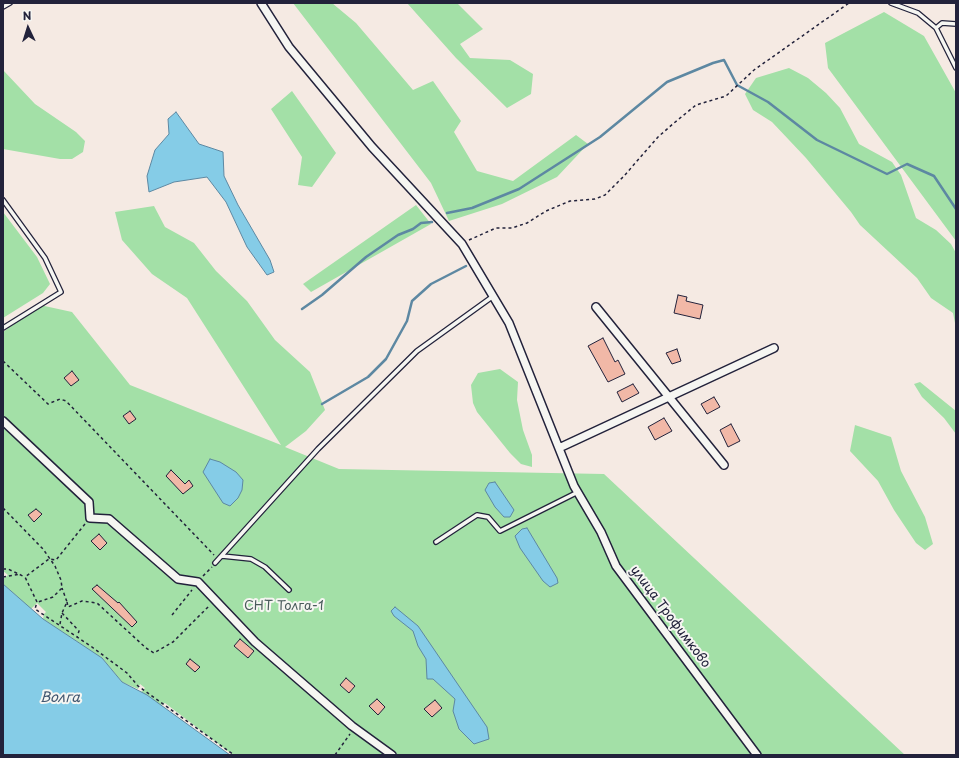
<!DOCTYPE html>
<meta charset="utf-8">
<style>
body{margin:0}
#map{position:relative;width:959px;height:758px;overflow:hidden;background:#f5eae3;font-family:"Playpen Sans",sans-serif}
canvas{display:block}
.frame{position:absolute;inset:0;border:4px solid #22223b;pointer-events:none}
.north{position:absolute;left:8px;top:8px;width:40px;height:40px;-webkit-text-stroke:3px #f6f6f2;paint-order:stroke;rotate:356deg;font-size:11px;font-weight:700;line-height:16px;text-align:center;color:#22223b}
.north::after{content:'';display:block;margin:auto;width:14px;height:18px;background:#22223b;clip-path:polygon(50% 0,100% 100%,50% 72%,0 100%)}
</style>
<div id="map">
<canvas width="959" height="758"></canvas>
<div class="frame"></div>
<div class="north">N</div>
</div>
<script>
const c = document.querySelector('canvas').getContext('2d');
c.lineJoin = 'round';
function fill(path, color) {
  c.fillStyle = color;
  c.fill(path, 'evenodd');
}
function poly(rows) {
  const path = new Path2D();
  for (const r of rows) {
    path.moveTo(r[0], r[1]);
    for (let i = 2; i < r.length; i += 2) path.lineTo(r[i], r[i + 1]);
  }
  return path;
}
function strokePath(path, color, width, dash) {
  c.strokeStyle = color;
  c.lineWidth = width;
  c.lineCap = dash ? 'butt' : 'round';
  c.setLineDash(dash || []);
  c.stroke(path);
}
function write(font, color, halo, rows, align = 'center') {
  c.font = font + ' "Playpen Sans",sans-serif';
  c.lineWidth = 4;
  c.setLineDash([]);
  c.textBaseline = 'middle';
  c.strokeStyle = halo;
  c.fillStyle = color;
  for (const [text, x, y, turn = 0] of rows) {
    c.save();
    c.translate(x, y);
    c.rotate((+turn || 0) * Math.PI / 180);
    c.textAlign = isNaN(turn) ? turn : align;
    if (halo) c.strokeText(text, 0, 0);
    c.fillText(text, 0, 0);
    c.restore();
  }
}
const green = poly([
 [293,3,332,3,356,23,413,90,433,81,461,121,454,132,477,171,513,181,576,135,588,144,557,177,502,204,449,221,431,183],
 [407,3,457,3,483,29,460,44,470,58,510,60,533,74,531,94,507,108,456,58],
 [884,12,924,36,956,93,956,241,828,68,825,43],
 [789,68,808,78,826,93,840,108,859,144,892,162,901,175,916,218,936,230,951,244,956,253,956,328,953,313,931,298,917,278,860,225,851,212,806,158,772,122,753,110,745,94,756,78],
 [3,70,35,104,76,132,85,141,83,152,72,159,60,159,3,149],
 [292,91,336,153,312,187,298,185,302,157,271,109],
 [416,205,431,224,311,292,303,284],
 [154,206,165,227,194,243,216,271,247,301,275,340,310,372,325,410,306,431,285,447,339,469,604,474,905,755,233,755,165,703,161,705,141,692,145,688,140,684,138,689,122,682,102,658,43,619,44,614,46,612,37,603,31,609,3,584,3,579,8,575,3,571,3,332,40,305,72,312,130,385,281,445,187,298,152,274,122,240,115,212],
 [3,212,37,257,50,284,43,293,3,318],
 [500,369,518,382,517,400,523,430,532,455,532,467,521,464,510,453,477,412,473,403,471,385,478,373],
 [920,382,956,411,956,434,944,418,922,397,914,384],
 [855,425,891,437,901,471,925,517,933,544,925,550,916,543,894,510,878,481,850,451]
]);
const water = poly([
 [176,112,199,144,223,152,224,176,238,205,270,260,274,272,267,275,247,247,226,202,207,177,174,182,149,192,147,176,155,150,169,134,168,119,176,112],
 [210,459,220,462,236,472,243,480,242,490,238,498,230,506,223,503,203,472,210,459],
 [495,482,514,510,510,517,504,517,495,507,485,490,489,483,495,482],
 [527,528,557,578,558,583,550,587,543,581,520,548,515,536,522,529,527,528],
 [3,584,43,619,102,658,122,682,147,695,230,755,3,755,3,584],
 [395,607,418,626,487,727,489,739,474,744,459,729,453,711,455,699,433,679,427,679,426,659,418,646,413,631,394,616,391,611,395,607]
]);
const stream = poly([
 [447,213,472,208,519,189,600,137,667,82,713,63,724,60,737,85,768,102,817,140,887,174,907,164,934,176,956,209],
 [302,309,322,295,366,257,398,235,413,229,421,223,432,222],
 [322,404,368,377,386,359,407,321,412,301,431,284,466,266]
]);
const building = poly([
 [678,295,687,297,686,301,703,305,700,319,674,313,678,295],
 [603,338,615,362,618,360,625,374,608,382,588,346,603,338],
 [677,349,681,361,672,364,666,353,677,349],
 [72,371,79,380,71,386,64,378,72,371],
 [633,384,639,393,622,402,617,392,633,384],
 [714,397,720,407,707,414,701,404,714,397],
 [130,411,136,419,129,424,123,416,130,411],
 [664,418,672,431,655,440,648,427,664,418],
 [731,424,740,441,728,447,720,430,731,424],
 [171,470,185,484,189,480,193,486,183,494,166,476,171,470],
 [36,509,42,514,34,522,28,515,36,509],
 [99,534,107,543,100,550,91,541,99,534],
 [97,585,118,603,119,602,137,622,132,627,92,589,97,585],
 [240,639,254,651,248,658,234,646,240,639],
 [190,659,200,667,195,672,186,664,190,659],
 [346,678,355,686,349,693,340,685,346,678],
 [377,699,385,707,378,715,369,706,377,699],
 [435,700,442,708,432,717,424,709,435,700]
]);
const path = poly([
 [469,240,496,228,512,228,527,223,546,211,570,201,595,199,605,195,624,176,658,137,674,123,696,105,726,96,754,70,849,3],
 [3,361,48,404,60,399,66,401,214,555],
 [3,508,43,549,55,566,61,580,62,588,53,597,38,602],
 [85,524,56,560,49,559,25,577,37,602,35,609,92,647,127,673,138,686,234,755],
 [3,569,8,569,25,577],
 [203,576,212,567],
 [3,577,20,574],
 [67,602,68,607,82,601,97,603,146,648,154,653,173,642,210,605],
 [62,613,79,631,77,637],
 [172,615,192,590],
 [60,624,62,613,67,602,62,588],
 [335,755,350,734]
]);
const service = poly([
 [891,3,918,13,936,28,956,68],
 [3,7,10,3],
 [936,28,942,23,956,24],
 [3,200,45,258,61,292,3,328],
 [436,542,477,515,488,517,500,531,578,492],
 [222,556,251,559,265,567,289,590],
 [215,563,318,449,417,351,492,297]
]);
const minor = poly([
 [261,3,289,47,372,147,462,244,509,323,574,486,601,532,616,566,757,755],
 [596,307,724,465],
 [3,421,89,502,90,518,109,519,178,579,198,582,255,642,352,726,392,755],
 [559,448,774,348]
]);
const parkNames = [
 ["СНТ Толга-1",284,606]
];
const streetNames = [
 ["улица Трофимково",670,617,53]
];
const waterNames = [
 ["Волга",60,698]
];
fill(green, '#a3e0a7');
fill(water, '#85cce7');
strokePath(water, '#5d88a2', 1);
strokePath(stream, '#5d88a2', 2.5);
fill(building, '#f1b8a7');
strokePath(building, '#22223b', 1);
strokePath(service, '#22223b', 6);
strokePath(minor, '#22223b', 10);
strokePath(path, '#22223b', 1.5, [3, 3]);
strokePath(service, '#f6f6f2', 3.5);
strokePath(minor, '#f6f6f2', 7);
write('13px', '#495b5b', '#f6f6f2', parkNames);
write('13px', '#22223b', '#f6f6f2', streetNames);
write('italic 14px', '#40556f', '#f6f6f2', waterNames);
</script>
